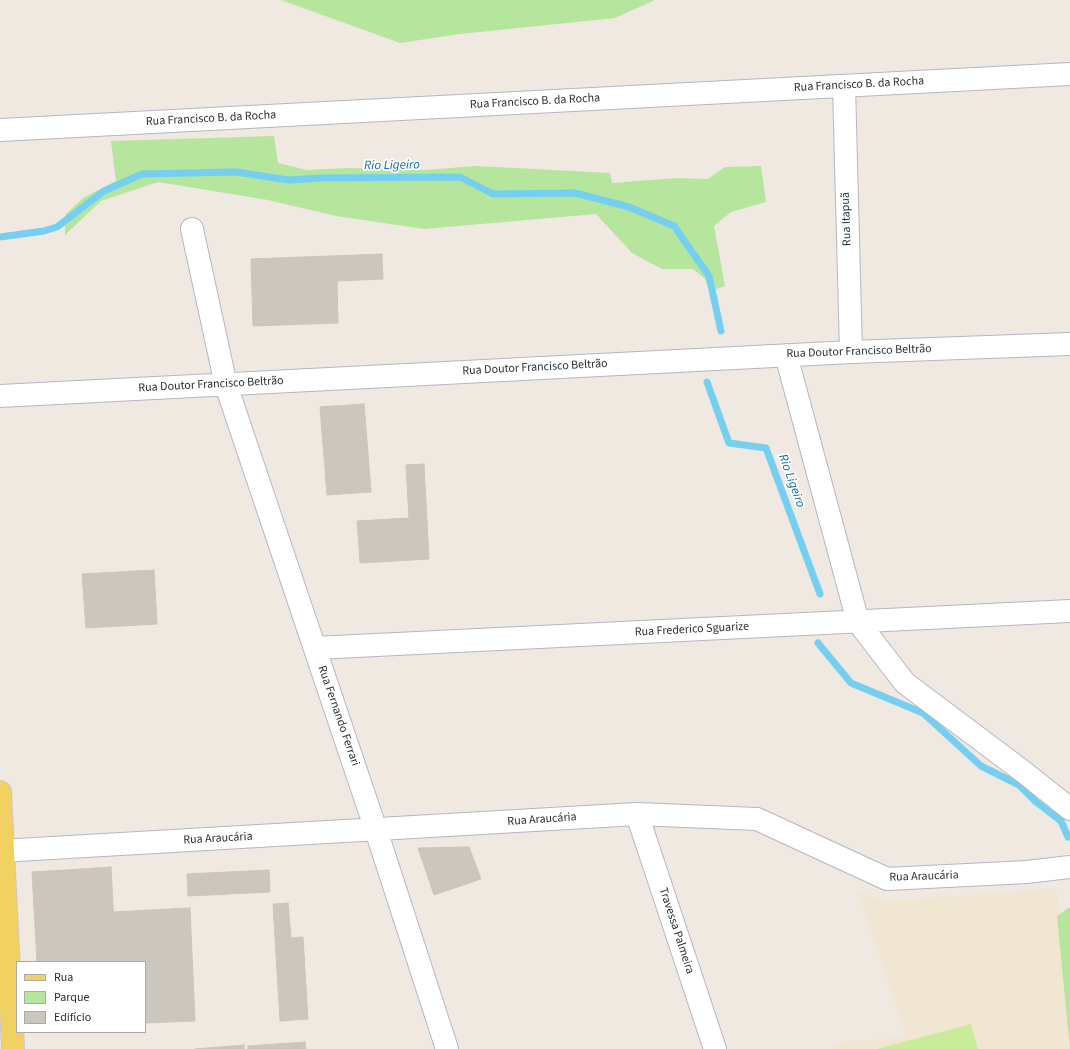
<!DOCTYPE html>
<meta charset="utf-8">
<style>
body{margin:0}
#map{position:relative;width:1070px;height:1049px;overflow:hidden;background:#efe9e1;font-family:"Source Sans 3",sans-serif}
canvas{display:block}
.legend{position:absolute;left:16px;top:961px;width:130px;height:72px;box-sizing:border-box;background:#fff;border:1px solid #ababab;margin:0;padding:5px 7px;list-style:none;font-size:12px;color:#2e2e2e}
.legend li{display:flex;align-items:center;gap:8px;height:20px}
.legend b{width:20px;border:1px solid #ababab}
</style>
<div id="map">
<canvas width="1070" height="1049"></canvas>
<ul class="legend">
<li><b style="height:5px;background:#f2d163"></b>Rua</li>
<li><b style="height:11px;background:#b6e59e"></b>Parque</li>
<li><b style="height:11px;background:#cbc7bf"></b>Edifício</li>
</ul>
</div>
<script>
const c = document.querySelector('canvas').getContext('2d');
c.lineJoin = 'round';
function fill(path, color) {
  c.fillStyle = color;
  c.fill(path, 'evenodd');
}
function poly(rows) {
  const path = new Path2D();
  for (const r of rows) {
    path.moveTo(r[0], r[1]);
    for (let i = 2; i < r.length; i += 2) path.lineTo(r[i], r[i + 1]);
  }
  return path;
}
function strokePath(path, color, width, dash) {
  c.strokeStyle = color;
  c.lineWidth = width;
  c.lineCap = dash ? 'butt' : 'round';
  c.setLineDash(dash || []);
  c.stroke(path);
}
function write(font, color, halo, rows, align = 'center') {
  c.font = font + ' "Source Sans 3",sans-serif';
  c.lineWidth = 3.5;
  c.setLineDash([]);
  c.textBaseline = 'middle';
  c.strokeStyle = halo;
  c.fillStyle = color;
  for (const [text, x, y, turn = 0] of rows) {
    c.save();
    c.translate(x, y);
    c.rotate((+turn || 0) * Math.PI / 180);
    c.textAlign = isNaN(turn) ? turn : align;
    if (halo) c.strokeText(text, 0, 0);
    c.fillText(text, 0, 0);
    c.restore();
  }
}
const education = poly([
 [1056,888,1070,973,1070,1049,835,1049,833,1043,906,1037,857,890,883,902]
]);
const green = poly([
 [281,0,655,0,615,18,460,34,400,43],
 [274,136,278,163,307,170,348,168,424,170,477,166,610,173,612,183,677,178,708,179,725,167,761,166,766,202,731,212,714,226,725,286,710,291,705,279,693,269,662,269,632,253,596,214,424,229,336,216,268,200,158,182,101,201,65,235,65,215,83,198,116,181,111,141],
 [1070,907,1070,1049,1057,916]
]);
const pitch = poly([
 [971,1024,978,1049,877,1049]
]);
const stream = poly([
 [0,237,44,231,57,227,104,191,142,174,236,172,288,180,322,178,460,177,493,194,575,193,629,207,674,226,709,276,721,331],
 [707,382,729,443,766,448,820,594],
 [818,643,851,683,923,713,981,766,1019,785,1035,801,1061,821,1068,837]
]);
const building = poly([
 [382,254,383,279,337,281,338,323,253,326,251,259,382,254],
 [364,404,371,492,327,495,320,407,364,404],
 [424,464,429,559,360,563,357,521,409,518,406,465,424,464],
 [154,570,157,624,86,628,82,574,154,570],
 [469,847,481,879,434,895,418,848,469,847],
 [111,867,116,962,86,962,81,869,111,867],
 [81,869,86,962,37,962,32,872,81,869],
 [269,870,270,892,188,896,187,874,269,870],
 [288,903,291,938,303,937,308,1019,280,1021,273,904,288,903],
 [190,908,195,1021,145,1023,145,962,116,962,113,912,190,908],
 [305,1042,306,1049,248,1049,248,1046,305,1042],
 [244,1045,244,1049,195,1049,244,1045]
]);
const minor = poly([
 [844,86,851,352],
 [0,130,1070,74],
 [192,229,226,385,376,830,447,1049],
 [786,355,858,622,905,683,1025,773,1070,809],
 [0,396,851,352,1070,344],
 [315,648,1070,611],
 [637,814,715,1049],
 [0,851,637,814,757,819,887,879,1027,872,1070,867]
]);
const major = poly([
 [0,792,13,1049]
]);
const streetNames = [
 ["Rua Francisco B. da Rocha",859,85,-3],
 ["Rua Francisco B. da Rocha",535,102,-3],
 ["Rua Francisco B. da Rocha",211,119,-3],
 ["Rua Itapuã",847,219,-92],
 ["Rua Doutor Francisco Beltrão",859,352,-2],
 ["Rua Doutor Francisco Beltrão",535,368,-3],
 ["Rua Doutor Francisco Beltrão",211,385,-3],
 ["Rua Frederico Sguarize",692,630,-3],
 ["Rua Fernando Ferrari",338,716,71],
 ["Rua Araucária",542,820,-4],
 ["Rua Araucária",218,839,-3],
 ["Rua Araucária",924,877,-2],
 ["Travessa Palmeira",676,931,72]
];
const waterNames = [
 ["Rio Ligeiro",392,166,-1],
 ["Rio Ligeiro",791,481,70]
];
fill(education, '#f0e6d1');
fill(green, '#b6e59e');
fill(pitch, '#c9ec9a');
strokePath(stream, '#75cff0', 7);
fill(building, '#cbc7bf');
strokePath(building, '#cbc5ba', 1);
strokePath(minor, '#b4b7c1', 24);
strokePath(major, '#c9c9c9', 24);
strokePath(minor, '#fff', 22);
strokePath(major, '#f2d163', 22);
write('12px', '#2e2e2e', '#fff', streetNames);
write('italic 13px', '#0d6fa3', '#fff', waterNames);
</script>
